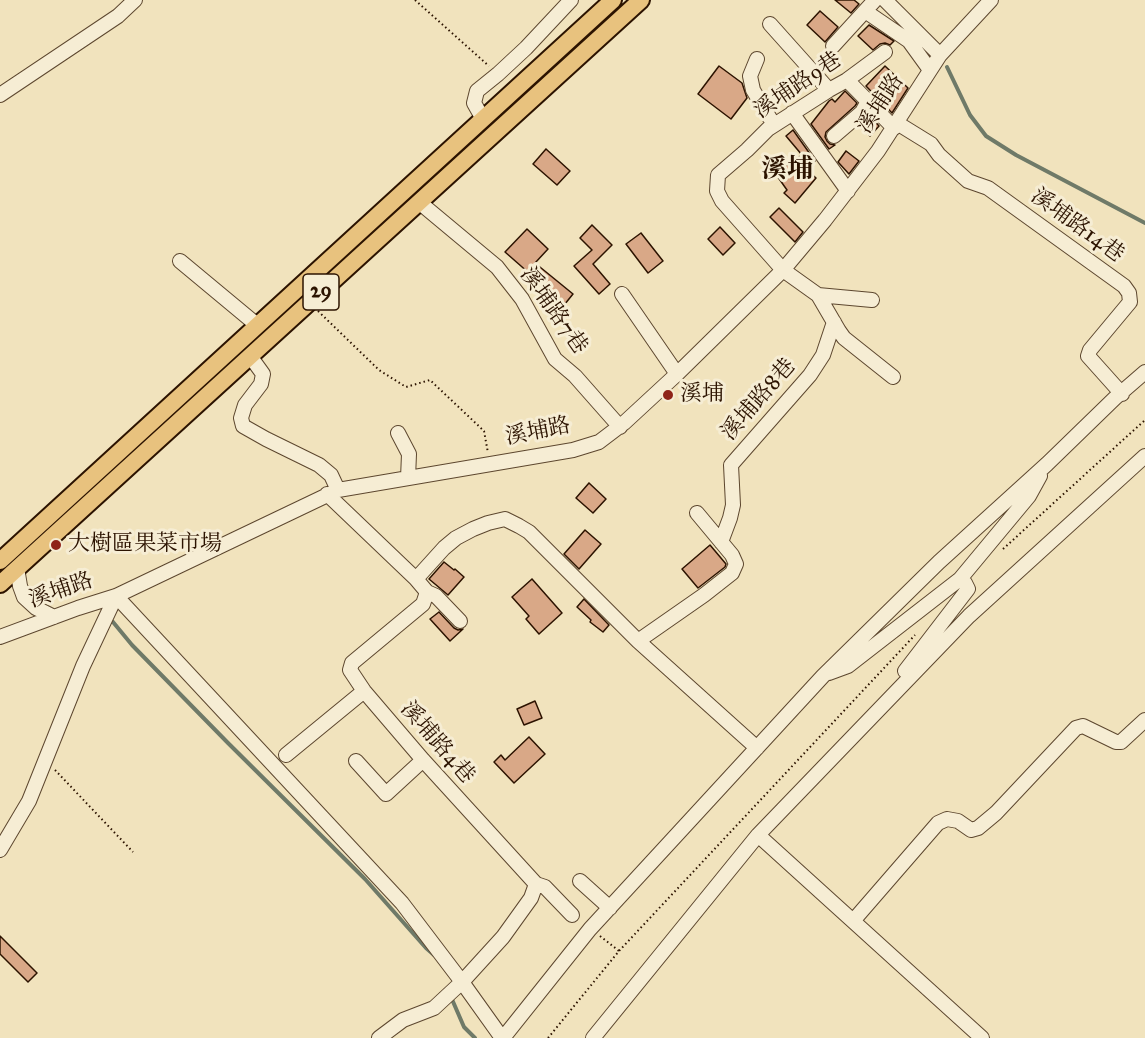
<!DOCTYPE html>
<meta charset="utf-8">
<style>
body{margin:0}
canvas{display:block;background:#f1e3bd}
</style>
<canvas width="1145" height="1038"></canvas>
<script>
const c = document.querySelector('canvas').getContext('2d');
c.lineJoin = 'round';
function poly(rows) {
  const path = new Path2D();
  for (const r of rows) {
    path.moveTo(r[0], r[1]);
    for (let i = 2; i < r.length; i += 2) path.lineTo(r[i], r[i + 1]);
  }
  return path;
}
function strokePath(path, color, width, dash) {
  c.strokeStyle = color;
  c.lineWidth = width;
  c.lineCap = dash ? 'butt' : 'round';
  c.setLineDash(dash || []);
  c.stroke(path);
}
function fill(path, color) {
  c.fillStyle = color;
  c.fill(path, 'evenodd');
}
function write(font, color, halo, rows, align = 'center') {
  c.font = font + ' "IM FELL Great Primer","Noto Serif TC",serif';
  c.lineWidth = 6;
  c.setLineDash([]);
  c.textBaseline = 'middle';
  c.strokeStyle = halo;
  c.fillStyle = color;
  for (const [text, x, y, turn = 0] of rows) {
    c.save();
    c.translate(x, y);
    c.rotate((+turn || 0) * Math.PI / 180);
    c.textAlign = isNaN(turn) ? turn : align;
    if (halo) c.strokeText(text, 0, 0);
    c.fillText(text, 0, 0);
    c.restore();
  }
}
const stream = poly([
 [947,67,970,115,986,136,1016,155,1145,223],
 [110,618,110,621,113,622,132,645,228,743,365,879,426,948,434,955],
 [451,997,464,1027,475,1038]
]);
const building = poly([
 [835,0,854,0,859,4,851,13,835,0],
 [820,11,838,27,825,42,807,25,820,11],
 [869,25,894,41,890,45,885,43,880,44,873,50,858,36,869,25],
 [719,66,742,83,747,98,731,119,698,94,719,66],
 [885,66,908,88,892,113,866,86,885,66],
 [845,91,857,103,855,106,826,132,825,137,827,141,830,144,835,145,829,149,811,124,829,101,832,99,835,102,845,91],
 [870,116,879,126,870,136,862,129,870,116],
 [793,130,815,161,806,169,816,178,795,203,784,193,787,190,775,173,802,155,786,136,793,130],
 [546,149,570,171,557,185,533,164,546,149],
 [846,151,859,161,849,174,838,162,846,151],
 [779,208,803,232,795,242,770,217,779,208],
 [592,225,612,245,593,264,610,284,599,294,574,266,592,250,580,238,592,225],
 [720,227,735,243,723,255,708,239,720,227],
 [527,229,548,249,535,263,573,294,556,315,545,306,554,295,505,252,527,229],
 [641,233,663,261,648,273,626,244,641,233],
 [589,483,606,499,593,513,576,498,589,483],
 [585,530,601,544,579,569,564,554,585,530],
 [710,545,726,564,725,567,698,588,682,569,710,545],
 [444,562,454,570,455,569,464,577,448,595,429,579,444,562],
 [532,579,562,613,539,634,526,619,529,616,512,597,532,579],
 [584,599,609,625,603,632,590,622,591,620,577,607,584,599],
 [439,612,454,628,458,630,463,629,450,641,430,619,439,612],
 [535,701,542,718,524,725,517,709,535,701],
 [529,737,545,754,514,783,494,762,501,755,505,760,529,737],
 [0,936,37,973,28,982,0,954,0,936]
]);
const path = poly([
 [415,0,489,66],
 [318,311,379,370,406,387,430,380,484,431,488,453],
 [1003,549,1145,420],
 [55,770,133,852],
 [600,936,619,951],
 [548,1038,619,951,915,635]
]);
const minor = poly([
 [885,0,940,55],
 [865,11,909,41,930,70],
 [770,24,829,90],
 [833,46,875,0],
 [885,52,847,80,829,90,768,129,747,150,718,175,717,191,722,201,783,270,818,295,839,331,844,338,893,377],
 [757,59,750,76,753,90,774,125],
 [847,80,894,128],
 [0,95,118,16,135,0],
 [792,113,848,191],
 [483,119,474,103,477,91,498,74,526,48,571,0],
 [897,123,931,144,939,155,968,181,988,188,1124,286,1129,293,1130,302,1090,350,1088,356,1122,394],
 [834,136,862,112,868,101],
 [419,202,497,267,522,299,555,359,575,376,620,427],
 [180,261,257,325],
 [622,294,677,374],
 [818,295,872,300],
 [250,356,263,374,261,384,245,405,241,418,243,426,266,439,319,465,331,475,338,490],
 [398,433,409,454,408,478],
 [327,494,416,579,427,592,423,604,352,663,350,670,364,691,423,760,536,884,531,898,503,937,462,982,502,1038],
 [721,542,730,518,733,505,731,465,810,375,823,355,834,322],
 [17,568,20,586,24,597,36,608,54,617],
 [416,579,444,548,456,538,473,529,488,523,505,519,519,526,529,532,638,641,757,748],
 [427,592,436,596,460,621],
 [0,637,78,608,116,596,338,490,573,450,599,442,624,423,677,374,783,270,825,220,878,151,940,55,991,0],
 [638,641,704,595,732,573,736,564,732,555,697,513],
 [905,671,968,589,965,583,960,579],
 [829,673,848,666,960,579,1029,496,1040,476],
 [286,755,364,691],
 [356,761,386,794,423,760],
 [758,835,982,1038],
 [0,850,29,801,83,666,116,596,402,903,462,982,434,1008,403,1020,379,1038],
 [580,881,610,908],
 [536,884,545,887,572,915],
 [853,921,938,823,947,819,958,821,971,830,978,828,996,813,1076,728,1083,726,1116,742,1121,742,1145,720],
 [503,1038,590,929,823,676,939,562,1047,464,1115,398,1145,372],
 [593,1038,758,835,969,616,1145,456]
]);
const major = poly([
 [0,561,613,0],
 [0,584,641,0]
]);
const markers = [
 [668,395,6,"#8f2418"],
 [56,545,6,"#8f2418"]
];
const shields = [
 [321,292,36]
];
const shieldNames = [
 ["29",321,292]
];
const streetNames = [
 ["溪埔路9巷",798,86,-34],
 ["溪埔路",881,104,-57],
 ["溪埔路14巷",1077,226,36],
 ["溪埔路7巷",553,311,55],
 ["溪埔路8巷",759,400,-49],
 ["溪埔路",538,432,-11],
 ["溪埔路",61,591,-19],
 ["溪埔路4巷",437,743,49]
];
const poiNames = [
 ["溪埔",680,395],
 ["大樹區果菜市場",68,545]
];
const quarterNames = [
 ["溪埔",787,171]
];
strokePath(stream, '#6f7a68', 4);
fill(building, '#d9a887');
strokePath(building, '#2c1300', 1.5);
strokePath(minor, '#5d472f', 16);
strokePath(major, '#2c1300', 20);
strokePath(path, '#2c1300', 2, [1.5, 3]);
strokePath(minor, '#f6edd4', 14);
strokePath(major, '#e8c27e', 16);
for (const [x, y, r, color] of markers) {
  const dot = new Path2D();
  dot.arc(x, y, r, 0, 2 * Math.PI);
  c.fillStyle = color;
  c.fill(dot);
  strokePath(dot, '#f6edd4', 2);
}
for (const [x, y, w] of shields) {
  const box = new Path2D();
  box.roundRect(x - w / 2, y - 18, w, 36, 4.5);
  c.fillStyle = '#f6edd4';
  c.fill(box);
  strokePath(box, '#2c1300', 1.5);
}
write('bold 21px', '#2c1300', null, shieldNames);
write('22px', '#2c1300', '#f6edd4', streetNames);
write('22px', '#2c1300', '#f6edd4', poiNames, 'left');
write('bold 26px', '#2c1300', '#f6edd4', quarterNames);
</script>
